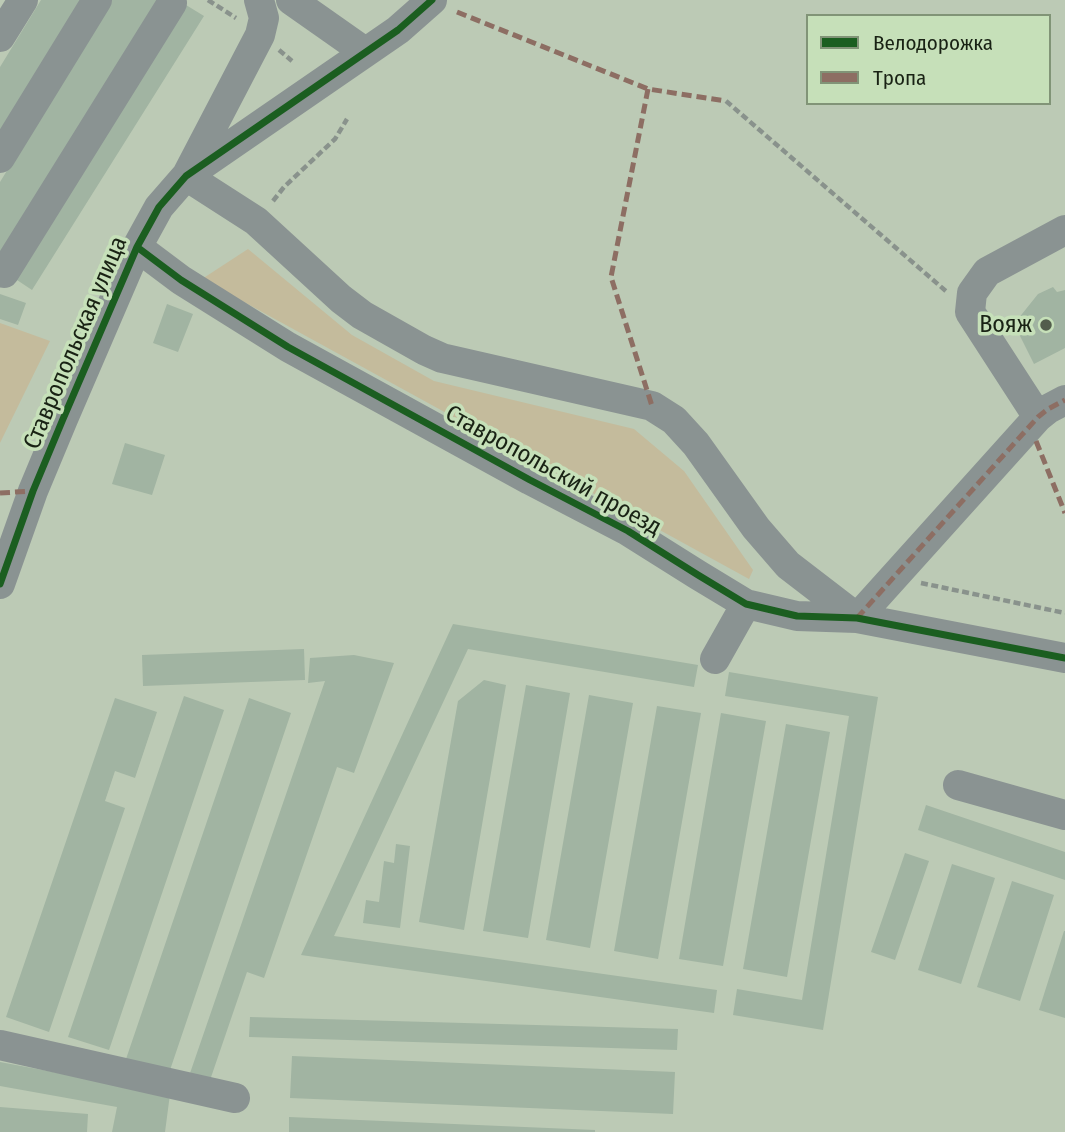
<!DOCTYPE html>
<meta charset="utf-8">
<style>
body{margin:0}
#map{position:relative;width:1065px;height:1132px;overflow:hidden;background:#bccab5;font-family:"Fira Sans Condensed",sans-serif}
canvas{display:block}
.legend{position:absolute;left:806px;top:14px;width:245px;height:91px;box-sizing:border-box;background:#c6e0b9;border:2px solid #819477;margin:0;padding:9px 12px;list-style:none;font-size:21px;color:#192214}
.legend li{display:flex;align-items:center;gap:14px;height:35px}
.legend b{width:35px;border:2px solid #819477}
</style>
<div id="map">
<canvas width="1065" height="1132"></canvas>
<ul class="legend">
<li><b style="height:9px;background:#1b5e20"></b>Велодорожка</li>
<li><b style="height:9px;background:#8d6e63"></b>Тропа</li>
</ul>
</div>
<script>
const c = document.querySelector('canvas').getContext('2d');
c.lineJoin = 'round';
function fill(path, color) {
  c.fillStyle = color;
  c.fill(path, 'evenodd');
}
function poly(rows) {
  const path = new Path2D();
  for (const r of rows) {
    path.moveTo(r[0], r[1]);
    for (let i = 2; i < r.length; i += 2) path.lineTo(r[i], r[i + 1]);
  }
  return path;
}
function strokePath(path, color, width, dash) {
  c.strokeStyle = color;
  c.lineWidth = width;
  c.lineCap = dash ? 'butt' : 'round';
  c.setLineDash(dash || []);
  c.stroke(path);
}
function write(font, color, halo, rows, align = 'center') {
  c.font = font + ' "Fira Sans Condensed",sans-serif';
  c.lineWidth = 7;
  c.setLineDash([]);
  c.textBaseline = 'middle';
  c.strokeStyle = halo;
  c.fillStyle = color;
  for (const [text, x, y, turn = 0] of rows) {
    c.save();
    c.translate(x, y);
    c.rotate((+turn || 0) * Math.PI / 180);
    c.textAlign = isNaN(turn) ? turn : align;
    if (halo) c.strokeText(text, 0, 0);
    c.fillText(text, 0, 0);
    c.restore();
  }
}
const green = poly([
 [248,249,352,335,434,381,634,429,684,471,753,570,749,579,202,279],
 [0,323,50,341,0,443]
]);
const building = poly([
 [41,0,84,0,0,137,0,67],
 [112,0,162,0,0,254,0,182],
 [186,5,204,16,32,290,14,278],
 [1053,287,1057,292,1065,290,1065,348,1034,364,1014,324,1038,294],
 [0,294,26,303,18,325,0,319],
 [167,304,193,314,178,352,153,343],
 [125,443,165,455,152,495,112,484],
 [453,624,698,665,694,687,468,649,334,936,717,990,714,1013,301,955],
 [304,649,305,680,143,686,142,655],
 [354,655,394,663,354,773,337,767,264,978,247,972,208,1086,188,1079,325,681,308,683,310,658],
 [729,672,878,697,823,1030,733,1015,737,989,802,1000,849,716,725,696],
 [484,680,506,685,464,930,419,922,458,701],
 [526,685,570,693,528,938,483,931],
 [589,695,633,703,590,948,546,940],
 [184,696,224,710,109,1050,68,1037],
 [115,698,157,712,135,778,115,771,105,801,125,808,49,1032,6,1017],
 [249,698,291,713,169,1073,126,1059],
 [657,706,701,713,658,959,614,951],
 [721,713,766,721,723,966,679,959],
 [786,724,830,732,787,977,743,969],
 [926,805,1065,852,1065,880,918,830],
 [396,844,410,846,400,928,363,923,366,900,379,902,384,861,394,863],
 [905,853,929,861,895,960,871,952],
 [952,864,995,878,961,984,918,970],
 [1012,881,1054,895,1020,1001,977,987],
 [1064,931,1065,931,1065,1018,1039,1010],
 [250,1017,678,1029,677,1050,249,1037],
 [292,1056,675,1072,673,1114,290,1098],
 [0,1062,170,1094,165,1132,112,1132,117,1107,0,1086],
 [0,1107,88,1114,87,1132,0,1132],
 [289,1117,595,1130,595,1132,289,1132]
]);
const path = poly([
 [208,0,236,18],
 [279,50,292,61],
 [726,101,947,292],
 [273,201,284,187,335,139,347,119],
 [921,583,1065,613]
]);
const minor = poly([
 [291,0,365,52],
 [0,37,23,0],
 [0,158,97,0],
 [188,173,260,35,264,18,259,0],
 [186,176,256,221,341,299,362,315,424,350,442,358,652,406,674,420,696,444,756,528,788,565,857,618],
 [137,247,181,280,288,347,530,480,628,531,698,575,746,604,797,616,857,618,1065,658],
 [0,272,4,273,172,3],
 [1038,417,970,312,972,293,987,272,1065,230],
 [0,584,33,491,63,419,137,247,159,207,186,176,398,30,432,0],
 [857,618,1038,417,1048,409,1065,400],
 [715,659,746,604],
 [958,785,1065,815],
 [0,1045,235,1098]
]);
const quiet = poly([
 [457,12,648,89,726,101],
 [648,89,611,277,652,406],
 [1036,441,1065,513],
 [0,493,33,491],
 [857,618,1038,417,1048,409,1065,400]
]);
const cycleway = poly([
 [137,247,181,280,288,347,530,480,628,531,698,575,746,604,797,616,857,618,1065,658],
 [0,584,33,491,63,419,137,247,159,207,186,176,398,30,432,0]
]);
const markers = [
 [1046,325,7,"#525d4c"]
];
const poiNames = [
 ["Вояж",1032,325]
];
const streetNames = [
 ["Ставропольская улица",76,343,-67],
 ["Ставропольский проезд",553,471,29]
];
fill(green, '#c4bb9c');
fill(building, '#a1b4a2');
strokePath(path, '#89928c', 4.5, [7, 3.5]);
strokePath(minor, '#8a9392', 30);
strokePath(quiet, '#8d6e63', 5, [10, 5]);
strokePath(cycleway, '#1b5e20', 7);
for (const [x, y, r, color] of markers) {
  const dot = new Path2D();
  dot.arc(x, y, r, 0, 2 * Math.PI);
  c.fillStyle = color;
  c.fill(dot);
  strokePath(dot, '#c6e0b9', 2.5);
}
write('24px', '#192214', '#c6e0b9', poiNames, 'right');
write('24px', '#192214', '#c6e0b9', streetNames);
</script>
